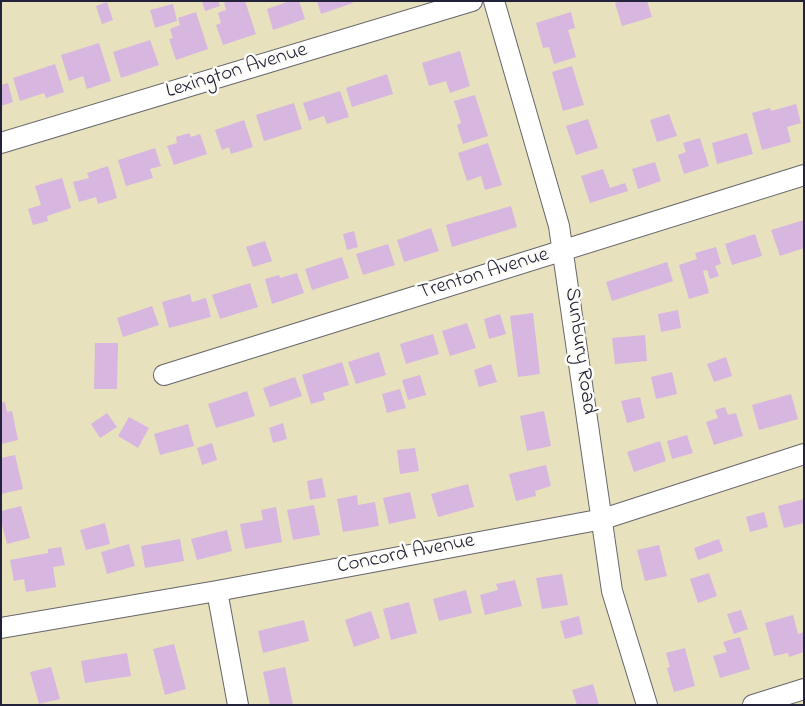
<!DOCTYPE html>
<style>
body{margin:0}
#map{position:relative;width:805px;height:706px;overflow:hidden;background:#e8e1be;font-family:"Indie Flower",sans-serif}
canvas{display:block}
.frame{position:absolute;inset:0;border:2px solid #22223b;pointer-events:none}
</style>
<div id="map">
<canvas width="805" height="706"></canvas>
<div class="frame"></div>
</div>
<script>
const c = document.querySelector('canvas').getContext('2d');
c.lineJoin = 'round';
function fill(path, color) {
  c.fillStyle = color;
  c.fill(path, 'evenodd');
}
function poly(rows) {
  const path = new Path2D();
  for (const r of rows) {
    path.moveTo(r[0], r[1]);
    for (let i = 2; i < r.length; i += 2) path.lineTo(r[i], r[i + 1]);
  }
  return path;
}
function strokePath(path, color, width, dash) {
  c.strokeStyle = color;
  c.lineWidth = width;
  c.lineCap = dash ? 'butt' : 'round';
  c.setLineDash(dash || []);
  c.stroke(path);
}
function write(font, color, halo, rows, align = 'center') {
  c.font = font + ' "Indie Flower",sans-serif';
  c.lineWidth = 5;
  c.setLineDash([]);
  c.textBaseline = 'middle';
  c.strokeStyle = halo;
  c.fillStyle = color;
  for (const [text, x, y, turn = 0] of rows) {
    c.save();
    c.translate(x, y);
    c.rotate((+turn || 0) * Math.PI / 180);
    c.textAlign = isNaN(turn) ? turn : align;
    if (halo) c.strokeText(text, 0, 0);
    c.fillText(text, 0, 0);
    c.restore();
  }
}
const building = poly([
 [202,1,218,1,220,6,205,11],
 [228,1,245,1,256,34,223,45,216,25,221,23,218,13,226,10,224,3],
 [290,1,299,1,305,19,273,30,267,9],
 [317,1,352,1,353,3,321,14],
 [621,1,647,1,652,17,622,26,615,3],
 [107,2,113,20,102,24,96,6],
 [173,4,177,21,155,28,150,10],
 [196,12,208,49,176,60,169,39,173,38,170,29,180,25,178,18],
 [571,12,575,28,568,30,576,57,554,64,549,47,543,48,536,23],
 [150,40,159,65,121,78,113,52],
 [99,43,111,81,87,89,83,76,69,81,61,55],
 [460,51,470,86,450,93,446,81,429,86,422,63],
 [55,64,64,92,46,98,44,93,20,101,13,78],
 [572,66,584,105,563,111,552,72],
 [387,74,393,94,352,107,346,88],
 [8,83,13,102,1,106,1,85],
 [340,91,349,117,327,124,324,116,309,121,303,103],
 [475,95,488,136,463,144,457,125,461,123,454,101],
 [294,103,302,129,264,141,256,115],
 [796,104,801,123,787,127,791,142,762,150,752,113,770,108,771,111],
 [669,114,677,136,657,142,650,120],
 [588,119,598,148,576,155,566,126],
 [244,120,253,147,231,154,229,147,222,150,215,130],
 [189,133,191,137,200,134,207,154,174,165,167,146,177,143,176,137],
 [747,133,753,154,717,164,712,143],
 [700,138,709,166,684,174,678,155,686,152,683,143],
 [488,143,502,185,485,190,481,176,467,181,458,153],
 [155,148,161,166,150,169,153,178,126,186,118,160],
 [655,162,661,181,638,189,632,169],
 [108,166,117,198,98,204,96,197,79,202,73,182,89,178,87,173],
 [603,169,610,188,625,183,628,191,590,203,581,176],
 [62,178,71,208,47,216,48,221,33,225,28,209,41,205,35,186],
 [511,206,517,227,452,247,446,225],
 [804,220,804,248,780,256,771,230],
 [431,228,439,251,404,262,397,240],
 [354,231,358,247,347,250,343,234],
 [755,234,762,256,732,265,725,244],
 [265,241,272,261,253,267,246,247],
 [388,244,395,265,363,275,356,254],
 [716,247,721,264,715,266,719,276,710,279,707,270,703,271,709,293,689,299,679,265,697,259,695,253],
 [342,257,349,278,312,290,305,269],
 [667,262,673,281,612,301,606,282],
 [297,273,304,293,272,304,265,279,279,275,280,278],
 [250,283,258,307,220,319,212,295],
 [190,294,192,302,206,298,211,317,169,328,162,302],
 [152,306,159,325,123,337,117,318],
 [678,310,681,328,661,332,658,314],
 [533,313,540,374,518,377,510,316],
 [500,314,506,334,489,339,484,319],
 [467,323,476,348,450,356,442,331],
 [433,334,439,354,406,364,400,344],
 [645,335,647,361,615,364,612,338],
 [95,343,118,343,117,389,94,389],
 [379,352,386,375,356,384,348,362],
 [726,357,732,376,714,382,707,364],
 [342,362,349,385,323,393,325,400,311,404,302,375],
 [491,364,497,382,479,387,474,370],
 [672,372,677,394,656,399,651,377],
 [420,375,426,395,408,400,402,380],
 [295,377,302,396,270,407,263,388],
 [400,389,406,408,387,413,382,394],
 [247,391,255,416,216,428,208,404],
 [791,394,798,419,759,430,752,405],
 [640,397,645,418,627,423,621,401],
 [5,402,7,412,12,411,18,440,1,444,1,403],
 [725,407,728,415,736,413,743,436,714,445,706,422,718,418,715,410],
 [544,411,551,446,527,451,520,416],
 [107,413,117,427,100,438,91,424],
 [129,417,149,428,138,448,118,436],
 [283,423,287,439,273,443,269,428],
 [188,424,194,446,160,455,154,434],
 [687,435,693,453,672,459,667,441],
 [660,441,666,461,634,472,627,452],
 [212,443,217,460,202,465,197,448],
 [415,448,419,471,400,474,397,450],
 [15,455,23,489,1,494,1,458],
 [546,465,551,486,535,491,536,496,516,501,509,474],
 [322,478,326,497,310,500,307,481],
 [468,484,474,507,438,517,431,494],
 [410,492,416,518,389,524,383,498],
 [357,495,358,505,375,502,379,526,343,532,337,499],
 [804,499,804,523,784,528,778,506],
 [314,505,320,535,293,540,287,510],
 [21,506,30,538,7,544,1,521,1,511],
 [276,507,282,542,245,549,240,524,263,520,261,510],
 [764,512,768,527,750,532,746,517],
 [105,523,110,544,86,550,80,530],
 [227,530,232,551,197,560,191,539],
 [180,539,184,561,145,568,141,546],
 [719,539,723,551,698,560,694,548],
 [129,544,135,566,107,574,101,552],
 [659,545,667,576,645,581,637,550],
 [61,547,65,565,53,567,56,587,26,592,24,579,14,581,10,560,48,553,48,549],
 [709,573,717,596,698,603,690,579],
 [562,574,568,605,542,609,536,578],
 [515,580,522,606,485,615,480,595,498,590,496,584],
 [466,590,472,613,439,621,433,599],
 [409,602,417,633,391,640,383,609],
 [741,610,748,629,734,634,727,614],
 [371,611,380,638,354,647,345,620],
 [793,615,798,634,804,632,804,652,789,657,788,653,774,656,765,623],
 [579,616,583,634,565,639,560,621],
 [304,620,309,641,263,653,258,631],
 [740,637,750,669,720,678,713,656,727,652,723,642],
 [174,644,186,689,165,695,153,649],
 [685,648,695,686,674,692,667,668,670,667,666,653],
 [127,653,131,676,85,683,81,661],
 [51,667,60,699,39,704,30,672],
 [285,667,293,705,270,705,263,672],
 [593,684,599,705,577,705,572,690]
]);
const minor = poly([
 [494,1,559,226,612,591,647,705],
 [1,143,472,1],
 [164,375,804,175],
 [217,591,238,705],
 [1,628,217,591,603,519,804,454],
 [753,705,804,689]
]);
const streetNames = [
 ["Lexington Avenue",237,72,-17],
 ["Trenton Avenue",484,275,-17],
 ["Sunbury Road",579,351,82],
 ["Concord Avenue",406,555,-11]
];
fill(building, '#d7b6e0');
strokePath(minor, '#676569', 22);
strokePath(minor, '#fff', 20);
write('21px', '#22223b', '#fdfcf7', streetNames);
</script>
